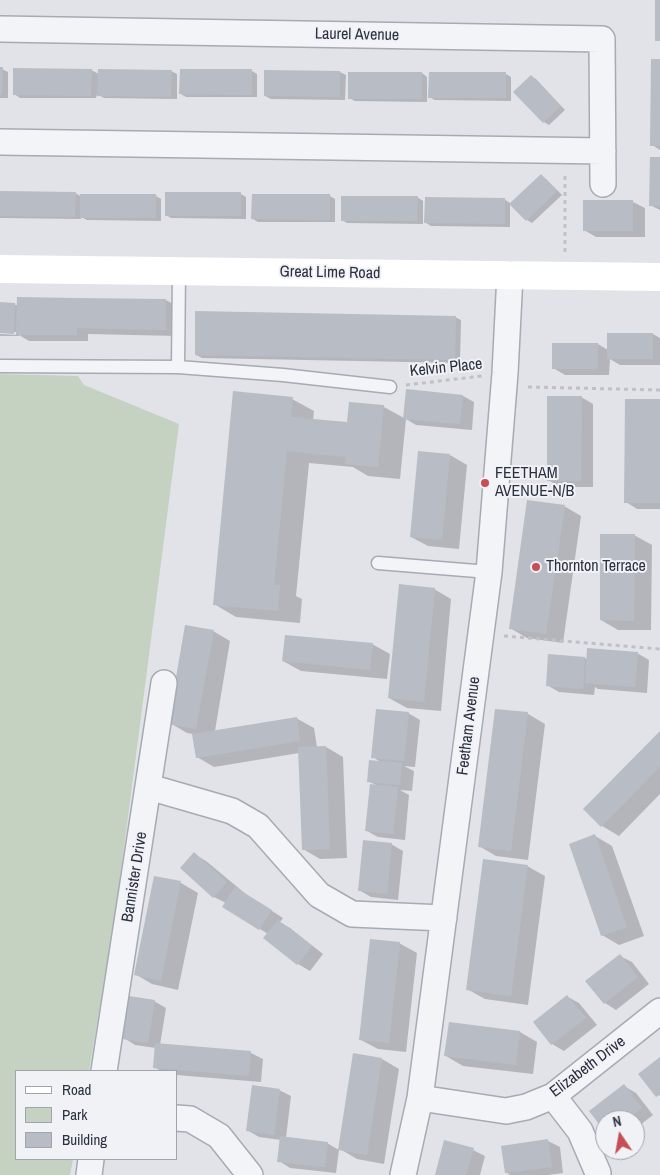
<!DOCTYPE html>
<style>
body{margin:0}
#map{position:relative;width:660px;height:1175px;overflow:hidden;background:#e1e3e9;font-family:"Archivo Narrow",sans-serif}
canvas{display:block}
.legend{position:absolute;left:15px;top:1070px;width:162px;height:90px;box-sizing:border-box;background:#f0f2f6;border:1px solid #a1a4ad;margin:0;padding:6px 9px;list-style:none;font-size:15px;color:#2a303f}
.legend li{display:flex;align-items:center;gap:10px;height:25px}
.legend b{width:25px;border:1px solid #a1a4ad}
.north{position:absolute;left:595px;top:1110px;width:50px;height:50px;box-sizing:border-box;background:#f0f2f6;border:1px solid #a1a4ad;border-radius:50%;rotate:348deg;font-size:14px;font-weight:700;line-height:20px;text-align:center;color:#2a303f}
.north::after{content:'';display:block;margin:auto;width:18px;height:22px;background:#c54f55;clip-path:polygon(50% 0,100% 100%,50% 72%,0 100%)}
</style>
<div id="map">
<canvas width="660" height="1175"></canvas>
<ul class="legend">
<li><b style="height:6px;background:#fff"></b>Road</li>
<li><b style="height:14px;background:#c5d2c2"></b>Park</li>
<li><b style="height:14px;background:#b8bcc5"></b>Building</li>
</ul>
<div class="north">N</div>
</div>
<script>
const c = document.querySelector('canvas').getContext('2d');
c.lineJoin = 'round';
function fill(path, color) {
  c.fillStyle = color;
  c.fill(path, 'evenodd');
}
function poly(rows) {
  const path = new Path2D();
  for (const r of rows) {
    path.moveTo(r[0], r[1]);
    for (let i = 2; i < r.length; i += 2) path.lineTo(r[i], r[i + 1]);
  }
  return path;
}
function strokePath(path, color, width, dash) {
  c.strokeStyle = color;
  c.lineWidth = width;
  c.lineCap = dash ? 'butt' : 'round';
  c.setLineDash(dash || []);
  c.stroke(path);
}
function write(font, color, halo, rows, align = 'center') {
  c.font = font + ' "Archivo Narrow",sans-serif';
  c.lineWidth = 4;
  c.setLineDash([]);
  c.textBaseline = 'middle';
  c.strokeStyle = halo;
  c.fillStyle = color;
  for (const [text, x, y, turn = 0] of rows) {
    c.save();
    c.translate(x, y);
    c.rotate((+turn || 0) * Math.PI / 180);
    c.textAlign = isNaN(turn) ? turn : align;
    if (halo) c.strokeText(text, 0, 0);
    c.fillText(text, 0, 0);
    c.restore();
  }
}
const green = poly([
 [0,374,78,376,84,385,179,424,115,917,89,1071,16,1071,16,1159,73,1159,70,1175,0,1175]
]);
const shadow = poly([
 [660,61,660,150,652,145],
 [0,69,2,69,8,72,8,98,0,98],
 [91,70,99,74,171,71,177,74,177,99,104,98,97,94,96,98,20,98,14,94],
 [252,71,257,74,257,97,186,97,181,94],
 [265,71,340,72,346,75,345,100,271,99,265,96],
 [422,73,427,77,427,102,355,101,349,98],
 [506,74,511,77,511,101,435,100,429,97],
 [531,76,536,79,565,110,549,125,544,122],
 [660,158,660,210,650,205],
 [541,176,546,179,562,195,532,223,527,220],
 [0,193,75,193,82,197,156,196,161,199,161,221,87,220,81,217,81,219,0,218],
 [241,194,246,197,246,219,171,218,166,215],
 [330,196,335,199,335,222,258,222,253,219],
 [417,197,423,201,423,224,347,223,342,220],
 [504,199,510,203,510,227,431,226,426,223],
 [584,201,633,202,645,208,645,237,596,237,584,230],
 [166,300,178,307,177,336,88,334,88,341,29,341,19,335,20,332,0,332,0,304,14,304,18,306],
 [455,317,461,320,460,363,202,358,196,355],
 [0,334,19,335,19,336,0,336],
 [653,334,660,338,660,365,620,365,610,359,609,375,565,375,553,368,598,344,608,350],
 [463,396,474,402,472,430,416,425,406,419,400,479,368,476,353,467,309,463,296,596,302,599,300,623,236,617,214,604,292,399,314,411,313,420,348,424,350,403,384,407,404,418],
 [581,397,593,404,593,487,560,487,548,480],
 [660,401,660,509,637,509,626,502],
 [450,455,467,465,459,549,428,546,411,537],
 [564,506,581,516,563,643,527,638,510,628],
 [634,535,652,545,651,630,618,630,601,620],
 [434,589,451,599,441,711,407,708,389,698],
 [213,631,230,641,215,731,296,718,314,728,317,747,326,747,343,757,347,858,320,859,303,849,299,753,214,767,197,757,193,734,187,733,170,723],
 [372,644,390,654,387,679,301,671,283,661],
 [637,653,649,660,647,693,598,689,595,687,594,695,559,692,547,685,549,656,585,658,588,660],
 [496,710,528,714,545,724,528,860,496,856,479,846],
 [408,713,420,720,415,767,404,766,414,771,412,791,400,790,409,795,405,840,378,837,367,831,378,786,368,781,382,763,373,757],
 [660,732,660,794,619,836,602,826],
 [595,836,612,846,644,936,619,945,602,935],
 [391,844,403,851,398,900,371,897,359,890],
 [194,854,206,861,247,895,283,918,280,922,290,928,323,954,310,971,298,964,265,938,268,934,224,906,226,903,214,897,181,868],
 [527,866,545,876,528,1005,485,999,467,989],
 [155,877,181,883,198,893,178,990,152,984,135,974],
 [399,943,417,953,406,1052,378,1049,361,1040],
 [620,956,632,962,649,984,616,1010,605,1003],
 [568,997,579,1003,597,1025,564,1051,552,1044],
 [154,1001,166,1008,160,1045,251,1053,263,1059,261,1082,176,1075,176,1071,161,1071,154,1067,156,1048,135,1045,124,1038],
 [450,1024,520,1032,537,1042,533,1074,463,1066,446,1056],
 [355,1055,382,1059,399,1069,384,1164,357,1159,340,1149],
 [624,1086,636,1093,653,1115,635,1129,635,1120,605,1120,605,1130,591,1111],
 [279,1090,291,1096,286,1138,327,1143,339,1150,336,1173,290,1168,279,1161,281,1140,259,1137,247,1130],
 [548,1141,560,1147,563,1173,548,1175,510,1175,506,1172],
 [473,1150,485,1156,480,1175,436,1175]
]);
const building = poly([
 [655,0,660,0,660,41,655,41],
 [651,59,660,59,660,146,650,146],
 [0,67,3,67,2,95,0,95],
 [13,68,92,69,91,96,13,95],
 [98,69,172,70,171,97,97,96],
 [180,69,252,69,252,95,179,94],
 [264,70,340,71,340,97,264,96],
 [348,72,422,72,422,99,348,99],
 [429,72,506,72,506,98,428,98],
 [531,75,561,106,543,123,513,92],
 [650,157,660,157,660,206,649,206],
 [541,174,557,191,526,221,509,204],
 [0,191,76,192,75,217,0,216],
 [165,192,241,192,241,216,165,216],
 [80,194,156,194,156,218,80,218],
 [252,194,330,194,330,220,251,219],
 [341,196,418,196,417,221,341,221],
 [425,197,505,198,505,224,424,223],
 [583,200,633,200,633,231,583,231],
 [17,297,78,298,78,315,78,298,166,299,166,330,77,328,77,335,16,335],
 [0,302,15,303,14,334,0,333],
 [195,311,456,316,455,360,195,355],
 [607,333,653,333,653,359,607,359],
 [552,343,598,343,598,369,552,369],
 [406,389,463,395,460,424,403,419],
 [233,391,293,397,291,417,347,422,349,402,384,405,378,467,345,464,346,457,287,451,274,585,280,585,278,611,213,605],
 [547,396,582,396,581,481,547,481],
 [625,399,660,399,660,503,624,503],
 [418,451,450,454,442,540,410,537],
 [527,500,565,505,546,634,509,629],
 [600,534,635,534,634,621,600,620],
 [399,584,435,588,424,702,388,698],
 [185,625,214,630,196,729,168,724],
 [285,635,373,643,370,670,282,661],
 [587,648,638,652,635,687,585,683],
 [548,654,585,657,583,689,546,686],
 [376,709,409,712,404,761,371,758],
 [495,709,528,712,511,851,478,847],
 [297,717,300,741,196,758,192,734],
 [660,731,660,767,601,827,583,809],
 [326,746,330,849,302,850,298,747],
 [369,760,402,763,400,785,367,782],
 [370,784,398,787,393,834,365,831],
 [595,834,627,927,601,936,569,844],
 [363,840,392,843,387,894,358,891],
 [194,852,227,882,213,898,180,868],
 [483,859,528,865,511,996,466,990],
 [154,876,181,881,161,981,134,975],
 [235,887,272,910,259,930,222,907],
 [278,920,312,946,297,965,263,938],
 [370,939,400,942,389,1043,359,1040],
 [620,954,638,977,604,1004,585,981],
 [567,995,586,1018,551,1045,533,1022],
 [129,996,155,1000,148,1043,122,1039],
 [449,1022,520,1031,516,1065,444,1056],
 [155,1043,251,1051,249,1076,153,1068],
 [353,1053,382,1058,367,1155,338,1150],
 [660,1057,660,1095,656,1097,638,1074],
 [624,1084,642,1108,626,1120,605,1120,605,1132,589,1111],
 [252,1085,280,1089,274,1135,246,1131],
 [280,1136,328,1142,325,1167,277,1162],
 [548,1139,552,1167,505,1173,501,1146],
 [444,1140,474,1148,466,1175,435,1175]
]);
const path = poly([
 [565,252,565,174],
 [406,385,482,376],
 [528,387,660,390],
 [504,636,660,649]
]);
const lane = poly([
 [0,366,178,367,283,375,390,387],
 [178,367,179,271],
 [378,563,489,572]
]);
const street = poly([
 [0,29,602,39,603,184],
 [0,142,603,151],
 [149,787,232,811,258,826,319,895,352,914,444,918],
 [104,1071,164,683],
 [553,1096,580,1131,598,1173,598,1175],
 [420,1098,506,1111,526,1107,553,1096,660,1011],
 [176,1118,190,1119,219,1136,250,1175],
 [89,1175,91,1159],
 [403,1175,420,1098,489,572,505,373,510,275]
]);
const secondary = poly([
 [0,269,660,277]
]);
const markers = [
 [485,483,5,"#c54f55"],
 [536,567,5,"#c54f55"]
];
const streetNames = [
 ["Laurel Avenue",357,35,1],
 ["Great Lime Road",330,273,1],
 ["Kelvin Place",446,368,-6],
 ["Feetham Avenue",469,726,-83],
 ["Bannister Drive",135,877,-81],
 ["Elizabeth Drive",588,1067,-37]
];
const poiNames = [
 ["FEETHAM",495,474],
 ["AVENUE-N/B",495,492],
 ["Thornton Terrace",546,567]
];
fill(green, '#c5d2c2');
fill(shadow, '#0003');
fill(building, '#b8bcc5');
strokePath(lane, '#a6aab3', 15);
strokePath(street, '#a6aab3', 28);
strokePath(path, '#bfc1c7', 3, [4, 4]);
strokePath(lane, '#f3f4f7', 12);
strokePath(street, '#f3f4f7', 25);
strokePath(secondary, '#fff', 28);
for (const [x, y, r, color] of markers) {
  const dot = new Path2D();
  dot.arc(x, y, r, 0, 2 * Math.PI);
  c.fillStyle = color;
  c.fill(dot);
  strokePath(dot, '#f0f2f6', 2);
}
write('16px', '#2a303f', '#f0f2f6', streetNames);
write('16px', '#2a303f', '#f0f2f6', poiNames, 'left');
</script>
